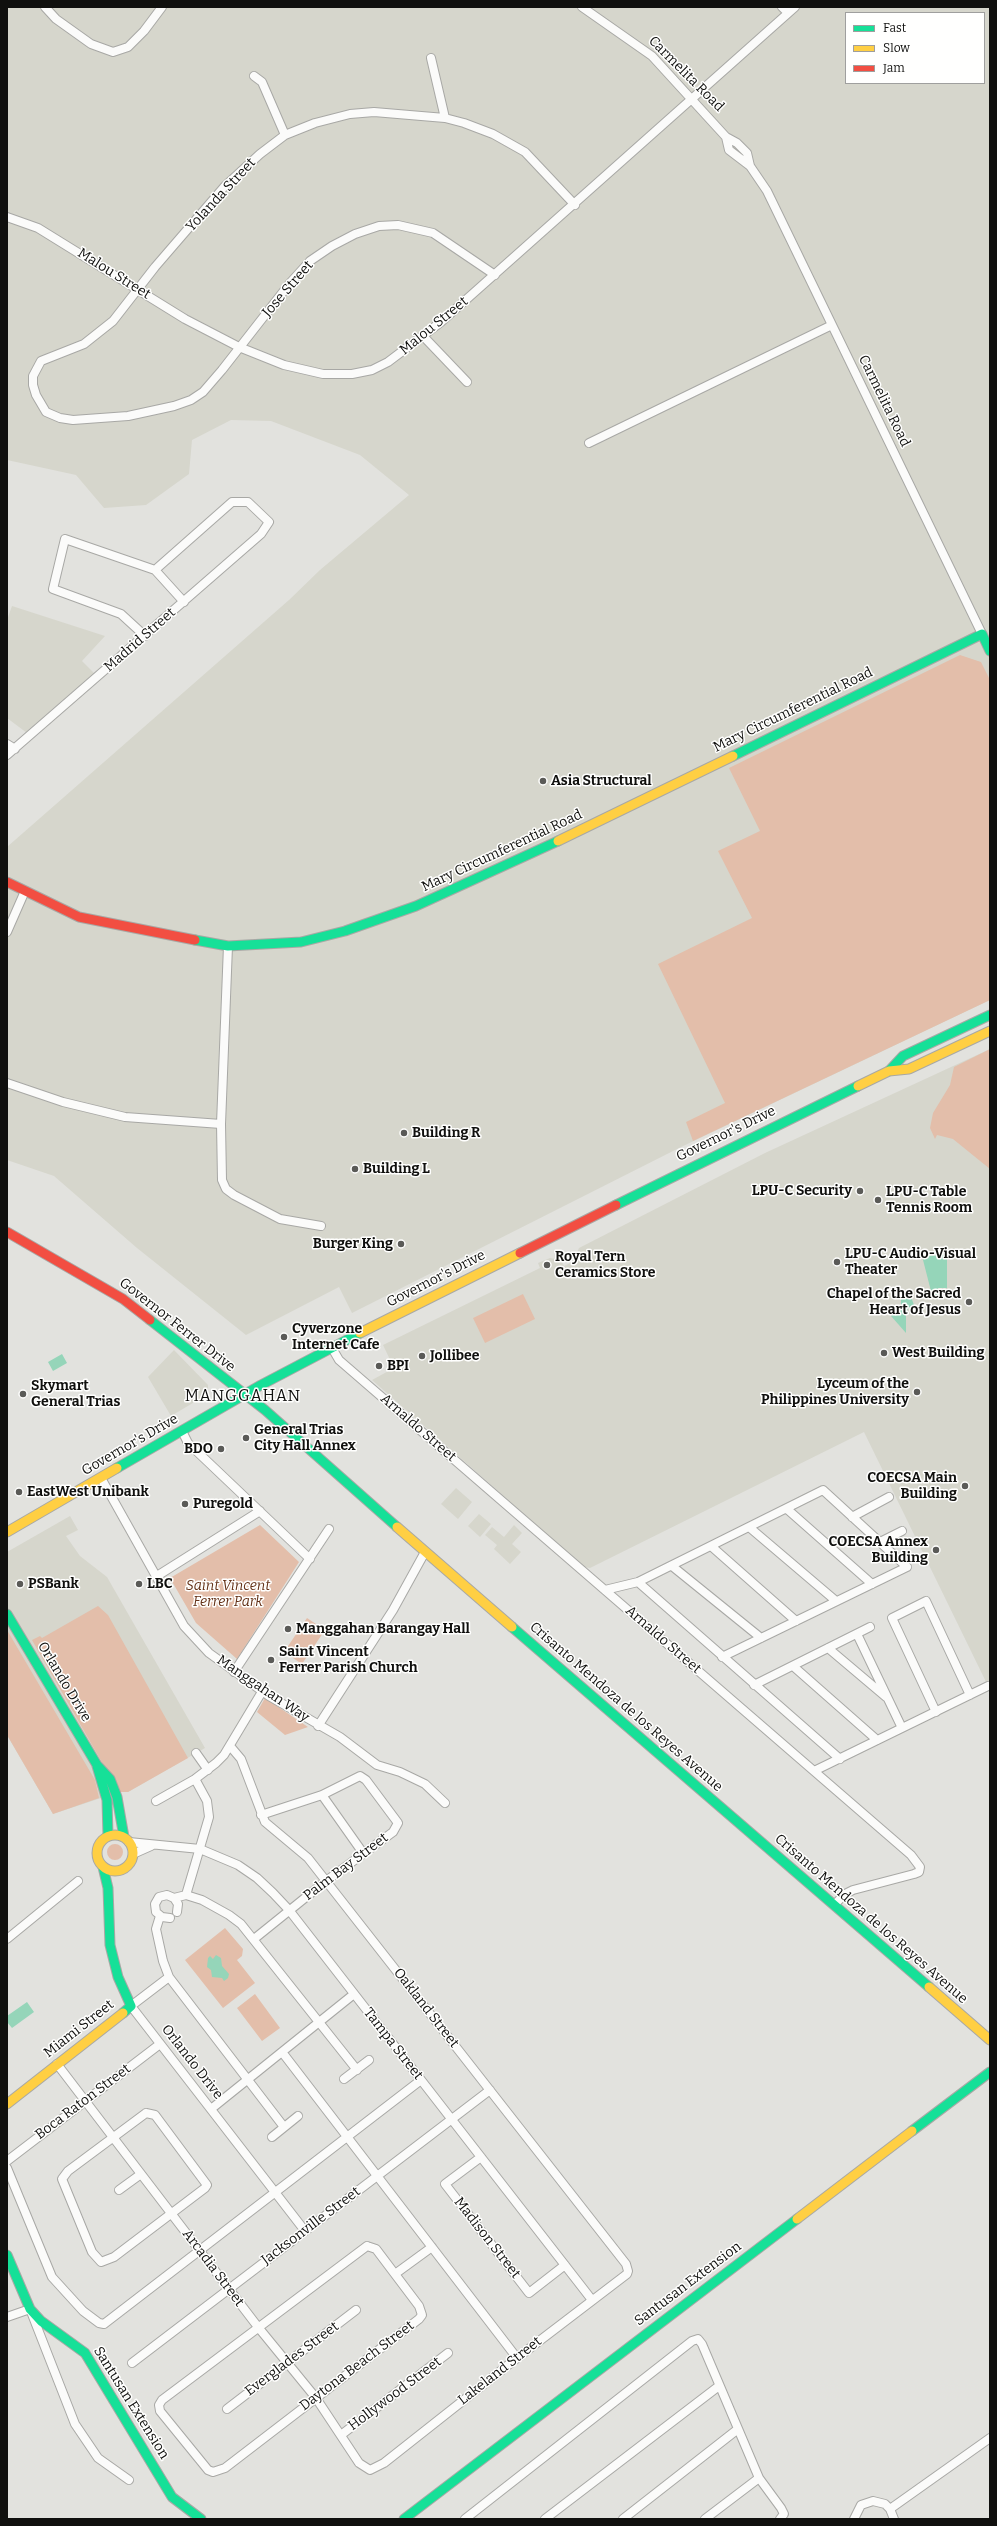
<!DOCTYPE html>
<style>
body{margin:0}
#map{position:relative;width:997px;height:2526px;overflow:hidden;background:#e2e2de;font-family:Bitter,serif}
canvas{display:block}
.frame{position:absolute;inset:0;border:8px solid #10100e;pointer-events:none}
.legend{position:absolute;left:845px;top:12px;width:140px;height:72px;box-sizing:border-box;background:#fffffe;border:1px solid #9f9f9e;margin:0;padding:5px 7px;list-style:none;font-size:12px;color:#10100e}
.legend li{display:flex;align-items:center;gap:8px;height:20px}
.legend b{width:20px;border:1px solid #9f9f9e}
</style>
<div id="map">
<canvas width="997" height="2526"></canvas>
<div class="frame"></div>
<ul class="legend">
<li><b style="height:5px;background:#16e098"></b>Fast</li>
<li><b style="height:5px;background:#ffcf43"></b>Slow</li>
<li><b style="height:5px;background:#f24e42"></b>Jam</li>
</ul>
</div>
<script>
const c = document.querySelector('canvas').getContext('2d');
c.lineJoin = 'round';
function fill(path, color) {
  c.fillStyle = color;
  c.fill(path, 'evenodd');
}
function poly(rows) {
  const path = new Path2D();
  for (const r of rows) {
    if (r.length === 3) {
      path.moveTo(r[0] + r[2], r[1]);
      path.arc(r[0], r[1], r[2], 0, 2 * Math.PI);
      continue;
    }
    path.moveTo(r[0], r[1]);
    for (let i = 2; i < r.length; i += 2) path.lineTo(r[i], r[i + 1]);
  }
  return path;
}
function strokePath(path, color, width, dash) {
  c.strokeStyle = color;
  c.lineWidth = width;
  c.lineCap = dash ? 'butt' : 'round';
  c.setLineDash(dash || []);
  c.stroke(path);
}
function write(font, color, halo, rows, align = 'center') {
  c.font = font + ' Bitter,serif';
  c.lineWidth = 3;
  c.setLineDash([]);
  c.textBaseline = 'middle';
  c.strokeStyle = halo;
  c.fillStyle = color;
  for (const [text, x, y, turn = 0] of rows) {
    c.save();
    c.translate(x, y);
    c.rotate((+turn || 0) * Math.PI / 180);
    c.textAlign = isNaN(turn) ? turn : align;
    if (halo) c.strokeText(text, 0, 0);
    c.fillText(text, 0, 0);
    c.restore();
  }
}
const built = poly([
 [7,7,990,7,990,1000,679,1148,352,1313,339,1287,246,1335,137,1248,54,1176,7,1160,7,847,289,600,320,570,409,495,360,455,271,421,231,420,192,440,189,474,146,505,104,508,76,475,7,460],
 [846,13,984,13,984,83,846,83],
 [12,606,105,636,82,661,96,675,27,733,7,718,7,620],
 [990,1049,990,1690,864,1432,590,1568,584,1567,372,1380,394,1368,383,1345,540,1268,538,1263,550,1258,561,1260,564,1266,579,1259,577,1253,579,1248,765,1153],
 [174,1350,208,1385,208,1394,171,1416,148,1377],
 [456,1488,472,1502,458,1519,441,1504],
 [479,1514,491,1524,480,1537,468,1526],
 [70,1516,78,1530,66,1536,80,1556,107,1577,205,1748,128,1792,119,1792,53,1814,7,1735,7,1552],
 [514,1525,522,1533,512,1544,521,1552,510,1564,494,1549,497,1545,485,1535,492,1527,504,1537]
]);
const green = poly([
 [960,655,981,662,990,680,990,1000,693,1141,686,1122,725,1103,658,964,752,918,718,851,760,831,729,768],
 [990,1049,990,1169,953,1139,937,1135,935,1139,930,1128,933,1113,950,1085,954,1067],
 [523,1294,535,1319,485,1343,473,1318],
 [260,1525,299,1562,237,1659,196,1623,170,1578],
 [98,1606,108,1615,188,1758,128,1792,119,1792,32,1640,40,1636,42,1638],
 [307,1618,325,1630,302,1664,284,1652],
 [7,1630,95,1780,99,1798,53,1814,7,1735],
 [265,1698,308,1727,285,1735,257,1712],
 [115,1852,8],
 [225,1928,243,1949,242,1956,237,1960,255,1983,223,2008,185,1960],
 [255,1994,280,2028,262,2041,237,2008]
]);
const water = poly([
 [947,1255,947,1288,938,1288,938,1293,943,1293,942,1298,933,1299,922,1256],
 [911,1297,914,1305,908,1308,906,1314,906,1333,891,1316,901,1310,901,1298],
 [62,1354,67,1363,53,1371,48,1362],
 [216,1955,221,1958,222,1966,229,1974,228,1978,224,1981,222,1978,212,1977,211,1970,207,1967,208,1958,210,1956,213,1959],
 [27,2002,34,2012,12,2028,7,2022,7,2016]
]);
const street = poly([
 [45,7,56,19,91,44,113,52,128,47,144,31,162,7],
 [582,7,652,56,726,137,737,143,747,153,750,166,767,191,982,634],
 [782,7,788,13],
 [431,58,445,118],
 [254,76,262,82,285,135],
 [726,137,729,150,750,166],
 [7,217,38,228,185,319,239,347,284,365,323,374,352,374,372,370,388,362,441,322,795,7],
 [495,275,433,233,398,225,379,226,355,234,332,246,310,261,290,283,222,370,203,392,191,400,174,406,128,416,73,420,60,418,46,412,36,395,33,385,33,376,41,361,84,344,113,321,155,267,224,187,260,154,285,135,315,123,350,114,374,112,445,118,464,123,493,134,525,152,575,205],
 [424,337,467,382],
 [589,443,832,325],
 [145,636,121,614,53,589,65,539,155,570,184,602],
 [7,744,15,749],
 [7,755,261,534,269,522,248,502,232,502,155,570],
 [7,932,25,891],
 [228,946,221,1124,222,1180,226,1189,234,1195,280,1219,321,1226],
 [7,1083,63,1102,125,1117,221,1124],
 [332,1348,339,1360,911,1855,920,1867,919,1872,914,1874,853,1890,845,1894,834,1905],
 [182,1431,188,1443,310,1559],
 [101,1478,184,1626,209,1653,269,1696,340,1737,377,1765,400,1772,425,1784,445,1803],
 [787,1509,872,1584],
 [852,1517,889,1497],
 [749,1527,836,1601],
 [880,1542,902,1531],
 [711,1546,796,1621],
 [672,1566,761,1638],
 [157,1576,260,1511],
 [638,1582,840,1759],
 [605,1590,638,1582,823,1490,907,1567,722,1657],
 [857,1634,902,1728],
 [828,1648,886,1697],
 [793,1666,877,1740],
 [234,1672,329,1529],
 [754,1685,870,1627],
 [936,1712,892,1618,926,1601,970,1695],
 [318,1726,393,1610,425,1552],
 [196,1753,208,1770],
 [814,1771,988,1686],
 [322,1795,363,1853],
 [156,1801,195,1779,216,1763,224,1755,260,1695],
 [129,1842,200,1849,238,1865,257,1878,273,1893,289,1910,592,2300],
 [133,1854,151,1846],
 [186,1895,209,1817,207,1801,195,1779],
 [174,1898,186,1895,202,1900,229,1915,241,1924,357,2070],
 [160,1916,156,1929,163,1961,169,1977,284,2127],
 [170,1918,162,1917,156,1912,155,1904,159,1897,167,1895,174,1898,178,1904,177,1912],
 [7,1939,78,1881],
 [254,1939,326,1881,393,1832,398,1823,366,1780,360,1776,322,1795,261,1815],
 [169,1977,131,2006,305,2231],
 [282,2052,517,2358],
 [57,2064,258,2327,316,2398,359,2463,370,2470,384,2463,517,2358,627,2274,628,2271,626,2264,308,1858,265,1822,241,1759,230,1746],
 [344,2079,369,2060],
 [211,2109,354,1994],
 [146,2113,155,2115,207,2185,205,2188,114,2257,101,2262,92,2252,62,2179,68,2171,146,2113],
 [272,2137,298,2116],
 [481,2157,445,2184,529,2293,565,2265],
 [7,2161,160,2044],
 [7,2168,52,2277,83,2311,99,2323,104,2324,421,2080],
 [119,2190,141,2174],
 [367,2246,376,2249,419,2306,422,2315,419,2319,225,2468,213,2472,208,2470,160,2411,159,2405,162,2400,367,2246],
 [395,2274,432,2247],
 [7,2317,30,2309,75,2424,98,2458,129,2480],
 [132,2363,490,2090],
 [227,2409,356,2310],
 [341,2435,448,2353],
 [890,2509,990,2438],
 [465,2519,692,2341,698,2339,702,2344,759,2478,781,2508,784,2514,780,2519],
 [545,2519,719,2386],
 [623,2519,738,2429],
 [705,2519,759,2478],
 [854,2519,861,2505,873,2501,885,2504,890,2509,894,2519]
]);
const fast = poly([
 [733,756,982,634,990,651],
 [195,940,228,946,301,942,345,931,416,906,558,841],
 [889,1071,903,1056,990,1015],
 [616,1205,858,1086],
 [150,1320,265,1410,397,1527],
 [117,1468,261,1385,360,1333],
 [7,1614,97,1765,110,1779,117,1797,124,1837],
 [512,1627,929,1987],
 [97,1766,107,1800,108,1836],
 [103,1867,108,1888,110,1945,118,1977,131,2006,123,2013],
 [912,2131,990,2072],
 [7,2255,30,2309,41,2321,85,2353,172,2497,201,2519],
 [404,2519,797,2219]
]);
const slow = poly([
 [558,841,733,756],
 [858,1086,889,1071,909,1069,990,1031],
 [360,1333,520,1253],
 [397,1527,512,1627],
 [7,1532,117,1468],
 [115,1853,18],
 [929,1987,990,2040],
 [7,2104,123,2013],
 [797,2219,912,2131]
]);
const jam = poly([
 [7,882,79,917,195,940],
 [7,1232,123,1299,150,1320],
 [520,1253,616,1205]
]);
const markers = [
 [543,781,4,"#5a5a57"],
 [404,1133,4,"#5a5a57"],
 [355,1169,4,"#5a5a57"],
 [860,1191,4,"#5a5a57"],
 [878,1200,4,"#5a5a57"],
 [401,1244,4,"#5a5a57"],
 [837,1262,4,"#5a5a57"],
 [547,1265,4,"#5a5a57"],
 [969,1302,4,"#5a5a57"],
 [284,1337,4,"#5a5a57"],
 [884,1353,4,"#5a5a57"],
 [422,1356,4,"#5a5a57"],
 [379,1366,4,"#5a5a57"],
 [917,1392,4,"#5a5a57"],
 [23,1394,4,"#5a5a57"],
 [246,1438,4,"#5a5a57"],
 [221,1449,4,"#5a5a57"],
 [965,1486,4,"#5a5a57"],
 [19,1492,4,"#5a5a57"],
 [185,1504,4,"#5a5a57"],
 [936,1550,4,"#5a5a57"],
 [20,1584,4,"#5a5a57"],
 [139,1584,4,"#5a5a57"],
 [288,1629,4,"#5a5a57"],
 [271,1660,4,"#5a5a57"]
];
const streetNames = [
 ["Carmelita Road",686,74,45],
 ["Yolanda Street",221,195,-47],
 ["Malou Street",114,274,32],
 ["Jose Street",288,289,-49],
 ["Malou Street",434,326,-39],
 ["Carmelita Road",884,401,64],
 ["Madrid Street",140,640,-41],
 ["Mary Circumferential Road",793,710,-26],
 ["Mary Circumferential Road",502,851,-25],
 ["Governor's Drive",726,1134,-26],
 ["Governor's Drive",436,1279,-27],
 ["Governor Ferrer Drive",177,1325,38],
 ["Arnaldo Street",418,1428,41],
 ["Governor's Drive",130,1445,-30],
 ["Arnaldo Street",663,1640,41],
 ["Orlando Drive",64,1682,59],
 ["Manggahan Way",263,1689,34],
 ["Crisanto Mendoza de los Reyes Avenue",626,1707,41],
 ["Palm Bay Street",346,1867,-37],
 ["Crisanto Mendoza de los Reyes Avenue",871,1919,41],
 ["Oakland Street",426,2008,52],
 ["Miami Street",79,2029,-38],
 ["Tampa Street",393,2044,52],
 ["Orlando Drive",192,2062,52],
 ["Boca Raton Street",83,2102,-37],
 ["Jacksonville Street",311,2226,-37],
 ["Madison Street",487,2238,52],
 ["Arcadia Street",213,2268,53],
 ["Santusan Extension",688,2284,-37],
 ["Everglades Street",292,2359,-37],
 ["Daytona Beach Street",357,2366,-37],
 ["Lakeland Street",500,2371,-38],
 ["Hollywood Street",395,2394,-37],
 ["Santusan Extension",131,2403,58]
];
const poiNames = [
 ["Asia Structural",551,781],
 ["Building R",412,1133],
 ["Building L",363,1169],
 ["LPU-C Security",852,1191,"right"],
 ["LPU-C Table",886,1192],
 ["Tennis Room",886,1208],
 ["Burger King",393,1244,"right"],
 ["LPU-C Audio-Visual",845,1254],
 ["Theater",845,1270],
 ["Royal Tern",555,1257],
 ["Ceramics Store",555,1273],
 ["Chapel of the Sacred",961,1294,"right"],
 ["Heart of Jesus",961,1310,"right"],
 ["Cyverzone",292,1329],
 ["Internet Cafe",292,1345],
 ["West Building",892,1353],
 ["Jollibee",430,1356],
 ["BPI",387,1366],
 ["Lyceum of the",909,1384,"right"],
 ["Philippines University",909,1400,"right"],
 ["Skymart",31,1386],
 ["General Trias",31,1402],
 ["General Trias",254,1430],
 ["City Hall Annex",254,1446],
 ["BDO",213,1449,"right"],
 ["COECSA Main",957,1478,"right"],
 ["Building",957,1494,"right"],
 ["EastWest Unibank",27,1492],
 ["Puregold",193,1504],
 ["COECSA Annex",928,1542,"right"],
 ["Building",928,1558,"right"],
 ["PSBank",28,1584],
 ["LBC",147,1584],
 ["Manggahan Barangay Hall",296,1629],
 ["Saint Vincent",279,1652],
 ["Ferrer Parish Church",279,1668]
];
const parkNames = [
 ["Saint Vincent",228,1586],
 ["Ferrer Park",228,1602]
];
const quarterNames = [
 ["MANGGAHAN",243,1397]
];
fill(built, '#d6d6cc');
fill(green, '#e3beaa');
fill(water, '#95d5b9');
strokePath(street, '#a8a8a5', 10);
strokePath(fast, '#a8a8a5', 11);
strokePath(slow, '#a8a8a5', 11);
strokePath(jam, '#a8a8a5', 11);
strokePath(street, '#fbfbfa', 8);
strokePath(fast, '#16e098', 9);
strokePath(slow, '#ffcf43', 9);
strokePath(jam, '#f24e42', 9);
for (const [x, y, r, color] of markers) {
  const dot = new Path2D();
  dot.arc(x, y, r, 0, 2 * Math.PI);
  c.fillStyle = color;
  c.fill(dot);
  strokePath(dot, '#fffffe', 1.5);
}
write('14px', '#10100e', '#fffffe', streetNames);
write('bold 14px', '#10100e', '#fffffe', poiNames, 'left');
write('italic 14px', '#643218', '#fffffe', parkNames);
c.letterSpacing = '1px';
write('16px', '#10100e', '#fffffe', quarterNames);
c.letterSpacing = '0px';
</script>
